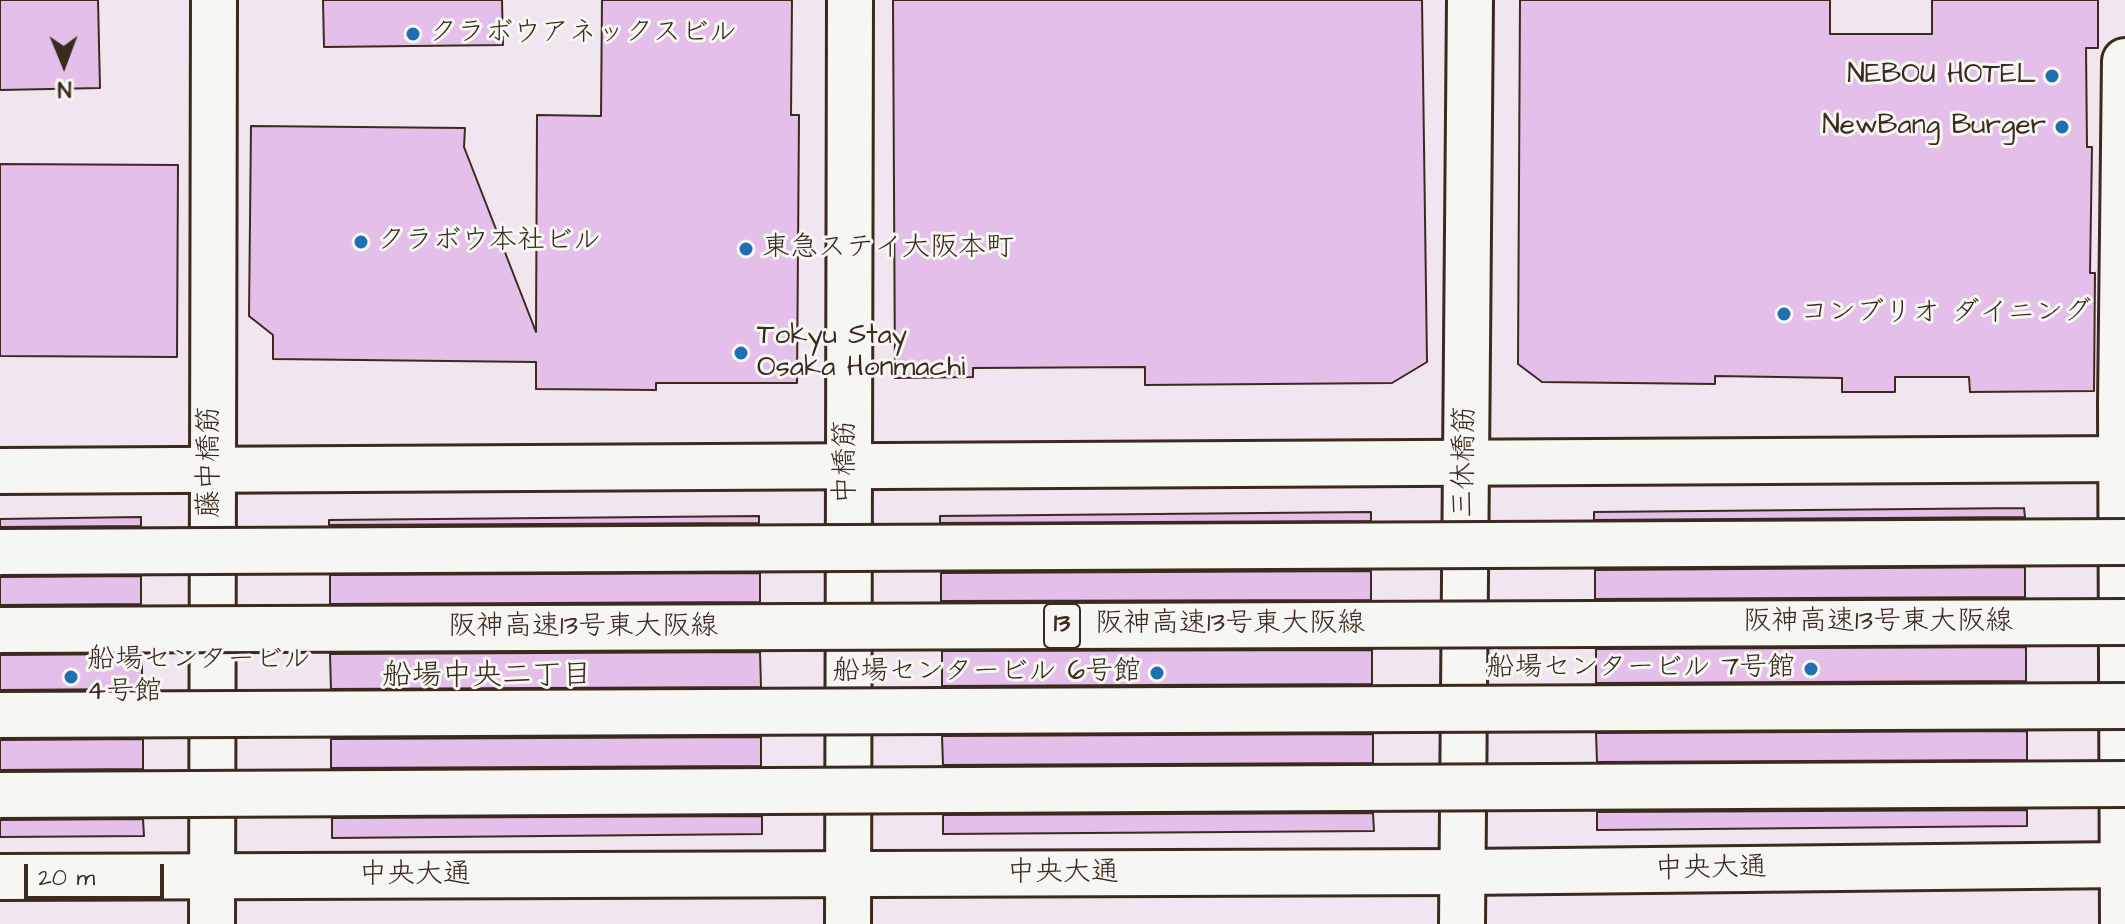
<!DOCTYPE html>
<meta charset="utf-8">
<style>
body{margin:0}
#map{position:relative;width:2125px;height:924px;overflow:hidden;background:#f1e6ef;font-family:"Architects Daughter",sans-serif}
canvas{display:block}
.north{position:absolute;left:24px;top:24px;width:80px;height:80px;-webkit-text-stroke:6px #f6f6f2;paint-order:stroke;rotate:179deg;font-size:22px;font-weight:700;line-height:32px;text-align:center;color:#3b2a1e}
.north::after{content:'';display:block;margin:auto;width:28px;height:36px;background:#3b2a1e;clip-path:polygon(50% 0,100% 100%,50% 72%,0 100%)}
.scale{position:absolute;left:24px;top:864px;width:140px;height:36px;box-sizing:border-box;border:4px solid #3b2a1e;border-top:0;padding-left:10px;font-size:24px;line-height:28px;white-space:nowrap;color:#3b2a1e;-webkit-text-stroke:6px #f6f6f2;paint-order:stroke}
</style>
<div id="map">
<canvas width="2125" height="924"></canvas>
<div class="north">N</div>
<div class="scale">20 m</div>
</div>
<script>
const c = document.querySelector('canvas').getContext('2d');
c.lineJoin = 'round';
function fill(path, color) {
  c.fillStyle = color;
  c.fill(path, 'evenodd');
}
function poly(rows) {
  const path = new Path2D();
  for (const r of rows) {
    path.moveTo(r[0], r[1]);
    for (let i = 2; i < r.length; i += 2) path.lineTo(r[i], r[i + 1]);
  }
  return path;
}
function strokePath(path, color, width, dash) {
  c.strokeStyle = color;
  c.lineWidth = width;
  c.lineCap = dash ? 'butt' : 'round';
  c.setLineDash(dash || []);
  c.stroke(path);
}
function write(font, color, halo, rows, align = 'center') {
  c.font = font + ' "Architects Daughter","Klee One",sans-serif';
  c.lineWidth = 6;
  c.setLineDash([]);
  c.textBaseline = 'middle';
  c.strokeStyle = halo;
  c.fillStyle = color;
  for (const [text, x, y, turn = 0] of rows) {
    c.save();
    c.translate(x, y);
    c.rotate((+turn || 0) * Math.PI / 180);
    c.textAlign = isNaN(turn) ? turn : align;
    if (halo) c.strokeText(text, 0, 0);
    c.fillText(text, 0, 0);
    c.restore();
  }
}
const building = poly([
 [0,0,98,0,100,88,0,90,0,0],
 [323,0,502,0,503,45,324,47,323,0],
 [602,0,792,0,791,115,799,115,797,383,656,383,656,390,536,389,536,362,273,359,273,335,249,316,251,126,465,128,464,147,536,332,537,115,601,116,602,0],
 [893,0,1422,0,1427,362,1392,383,1145,385,1145,367,973,368,973,377,895,378,893,0],
 [1520,0,1830,0,1830,34,1932,34,1932,0,2098,0,2098,48,2086,48,2087,147,2092,147,2090,273,2095,273,2094,391,1970,392,1969,377,1895,377,1895,392,1842,392,1842,378,1715,376,1715,384,1542,382,1518,364,1520,0],
 [0,164,178,165,177,357,0,356,0,164],
 [2024,508,2025,517,1594,520,1594,512,2024,508],
 [1371,512,1371,521,940,523,940,516,1371,512],
 [759,516,759,523,329,525,329,520,759,516],
 [141,517,141,526,0,527,0,519,141,517],
 [2025,567,2025,597,1595,599,1595,570,2025,567],
 [1371,571,1371,600,941,601,941,573,1371,571],
 [760,573,760,602,330,604,330,575,760,573],
 [141,576,141,604,0,605,0,577,141,576],
 [2026,647,2026,681,1596,683,1596,649,2026,647],
 [1372,650,1372,684,942,686,942,651,1372,650],
 [760,652,761,687,331,689,330,654,760,652],
 [142,654,142,689,0,690,0,655,142,654],
 [2027,731,2027,760,1597,762,1596,733,2027,731],
 [1373,734,1373,763,943,765,942,736,1373,734],
 [761,737,761,766,331,768,331,739,761,737],
 [143,739,143,769,0,770,0,740,143,739],
 [2027,810,2027,826,1597,830,1597,812,2027,810],
 [1373,813,1374,831,943,834,943,815,1373,813],
 [762,816,762,834,332,838,332,818,762,816],
 [143,819,144,836,0,837,0,820,143,819]
]);
const street = poly([
 [212,924,214,0],
 [848,924,850,0],
 [1462,924,1470,0],
 [2123,924,2121,404,2125,61]
]);
const secondary = poly([
 [0,471,2125,459],
 [0,877,1462,872,2125,865]
]);
const primaryBridge = poly([
 [0,552,2125,542],
 [0,795,2125,784]
]);
const highwayBridge = poly([
 [0,630,2125,622],
 [0,715,2125,706]
]);
const markers = [
 [413,34,8,"#1f6fb2"],
 [2052,76,8,"#1f6fb2"],
 [2062,127,8,"#1f6fb2"],
 [361,242,8,"#1f6fb2"],
 [746,249,8,"#1f6fb2"],
 [1784,314,8,"#1f6fb2"],
 [741,353,8,"#1f6fb2"],
 [1811,669,8,"#1f6fb2"],
 [1157,673,8,"#1f6fb2"],
 [71,677,8,"#1f6fb2"]
];
const shields = [
 [1062,626,36]
];
const shieldNames = [
 ["13",1062,626]
];
const poiNames = [
 ["クラボウアネックスビル",429,34],
 ["NEBOU HOTEL",2036,76,"right"],
 ["NewBang Burger",2046,127,"right"],
 ["クラボウ本社ビル",377,242],
 ["東急ステイ大阪本町",762,249],
 ["コンブリオ ダイニング",1800,314],
 ["Tokyu Stay",757,337],
 ["Osaka Honmachi",757,369],
 ["船場センタービル",87,661],
 ["4号館",87,693],
 ["船場センタービル 7号館",1795,669,"right"],
 ["船場センタービル 6号館",1141,673,"right"]
];
const streetNames = [
 ["藤中橋筋",211,462,-90],
 ["中橋筋",847,462,-90],
 ["三休橋筋",1466,462,-89],
 ["阪神高速13号東大阪線",1878,623],
 ["阪神高速13号東大阪線",1230,625],
 ["阪神高速13号東大阪線",583,628],
 ["中央大通",1711,870,-1],
 ["中央大通",1063,874],
 ["中央大通",415,876]
];
const neighbourhoodNames = [
 ["船場中央二丁目",487,678]
];
fill(building, '#e4bfe9');
strokePath(building, '#3b2a1e', 2);
strokePath(street, '#3b2a1e', 50);
strokePath(secondary, '#3b2a1e', 50);
strokePath(street, '#f6f6f2', 44);
strokePath(secondary, '#f6f6f2', 44);
strokePath(primaryBridge, '#3b2a1e', 50, []);
strokePath(highwayBridge, '#3b2a1e', 50, []);
strokePath(primaryBridge, '#f6f6f2', 44);
strokePath(highwayBridge, '#f6f6f2', 44);
for (const [x, y, r, color] of markers) {
  const dot = new Path2D();
  dot.arc(x, y, r, 0, 2 * Math.PI);
  c.fillStyle = color;
  c.fill(dot);
  strokePath(dot, '#f6f6f2', 3);
}
for (const [x, y, w] of shields) {
  const box = new Path2D();
  box.roundRect(x - w / 2, y - 22, w, 44, 6);
  c.fillStyle = '#f6f6f2';
  c.fill(box);
  strokePath(box, '#3b2a1e', 2);
}
write('bold 26px', '#3b2a1e', null, shieldNames);
write('28px', '#3b2a1e', '#f6f6f2', poiNames, 'left');
write('28px', '#3b2a1e', '#f6f6f2', streetNames);
write('30px', '#3b2a1e', '#f6f6f2', neighbourhoodNames);
</script>
